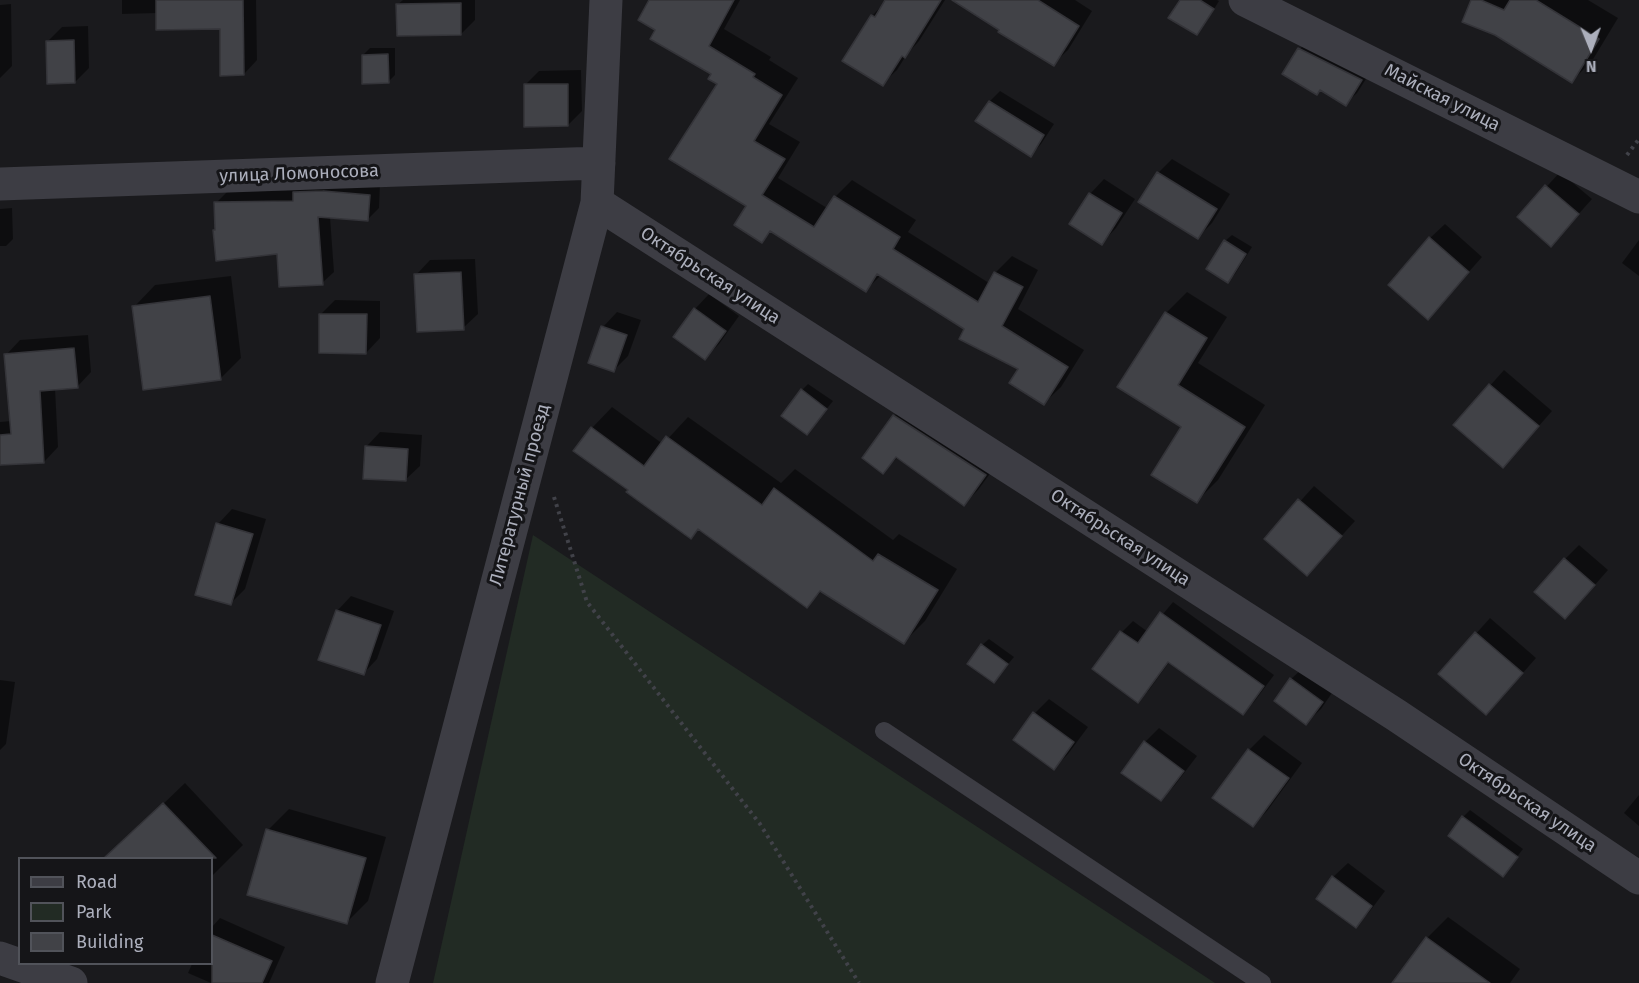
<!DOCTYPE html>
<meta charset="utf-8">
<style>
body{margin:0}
#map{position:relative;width:1639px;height:983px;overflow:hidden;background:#1a1a1d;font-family:"Fira Sans",sans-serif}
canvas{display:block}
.legend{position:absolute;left:18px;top:857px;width:195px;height:108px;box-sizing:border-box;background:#151518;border:2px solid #51535a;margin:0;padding:8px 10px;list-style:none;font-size:18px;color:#acafbc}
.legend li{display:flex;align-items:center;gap:12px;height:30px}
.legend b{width:30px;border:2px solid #51535a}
.north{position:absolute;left:1561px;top:18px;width:60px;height:60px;-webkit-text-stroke:4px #151518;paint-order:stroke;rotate:179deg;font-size:16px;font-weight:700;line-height:24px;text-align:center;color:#acafbc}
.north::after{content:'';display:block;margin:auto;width:21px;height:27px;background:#acafbc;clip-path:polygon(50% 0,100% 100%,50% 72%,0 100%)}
</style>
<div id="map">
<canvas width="1639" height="983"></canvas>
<ul class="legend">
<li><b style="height:8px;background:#3d3d44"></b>Road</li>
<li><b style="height:16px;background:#222b24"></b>Park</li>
<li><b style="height:16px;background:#414247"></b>Building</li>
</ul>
<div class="north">N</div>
</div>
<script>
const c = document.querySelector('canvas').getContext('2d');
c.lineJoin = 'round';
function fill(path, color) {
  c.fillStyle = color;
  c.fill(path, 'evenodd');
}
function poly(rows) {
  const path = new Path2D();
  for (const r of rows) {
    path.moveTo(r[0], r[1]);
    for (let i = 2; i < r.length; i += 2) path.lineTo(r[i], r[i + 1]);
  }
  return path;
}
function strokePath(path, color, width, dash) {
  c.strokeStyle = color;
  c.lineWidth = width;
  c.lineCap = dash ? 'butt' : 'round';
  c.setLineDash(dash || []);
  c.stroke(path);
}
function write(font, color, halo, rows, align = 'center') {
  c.font = font + ' "Fira Sans",sans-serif';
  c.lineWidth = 6;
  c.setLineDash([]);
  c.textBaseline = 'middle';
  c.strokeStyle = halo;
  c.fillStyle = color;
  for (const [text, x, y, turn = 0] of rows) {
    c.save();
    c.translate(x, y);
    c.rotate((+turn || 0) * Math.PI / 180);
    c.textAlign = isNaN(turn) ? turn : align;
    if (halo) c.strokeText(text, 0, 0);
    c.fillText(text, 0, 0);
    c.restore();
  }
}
const green = poly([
 [533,535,1215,983,433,983]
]);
const shadow = poly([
 [122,0,256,0,257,60,244,74,221,27,158,13,122,14],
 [403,0,475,0,475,20,461,34,397,5],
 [651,0,740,0,724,29,771,57,769,60,798,78,769,124,800,142,778,178,827,208,835,197,852,180,916,220,908,232,989,283,995,273,1012,256,1038,270,1018,309,1084,350,1061,387,1044,403,1020,369,966,328,881,275,866,290,772,231,762,241,748,206,719,83,714,73,657,29],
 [887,0,945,0,919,41,907,54,897,70,882,84,872,16],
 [955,0,1075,0,1092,11,1068,50,1053,64],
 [1181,0,1217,0,1219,1,1203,27,1197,34],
 [1472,0,1588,0,1618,18,1592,61,1572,81],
 [11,4,12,66,0,78,0,5],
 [88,26,89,68,75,82,48,41,62,27],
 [1311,37,1373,68,1357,93,1345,104,1321,89,1284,73,1300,49],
 [370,48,395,48,395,75,388,82,363,55],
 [581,70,582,111,568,125,525,85,539,71],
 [1000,91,1054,124,1041,144,1031,155,990,101],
 [1172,159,1230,194,1212,223,1198,237,1158,173],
 [1560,172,1592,199,1551,245,1519,217],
 [1104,179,1135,199,1116,228,1102,243,1090,194],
 [306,182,380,184,379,208,367,220,330,217,334,272,322,283,279,253,214,230,216,228,216,203,227,192,298,190],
 [12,208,13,239,6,246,0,246,0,209],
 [1445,224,1482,257,1428,318,1430,238],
 [1232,235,1252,247,1235,274,1228,281,1225,241],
 [1639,240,1639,276,1622,263],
 [475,259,478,314,463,328,416,275,430,260],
 [231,276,241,358,220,379,134,307,155,285],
 [1187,292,1227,317,1198,363,1265,405,1218,480,1197,501,1183,427,1166,313],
 [709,294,739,316,719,344,705,358,675,337,695,309],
 [335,300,380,301,380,338,366,353,320,315],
 [617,312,641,320,628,356,613,371,590,362,603,327],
 [88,335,91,372,77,387,55,388,58,447,44,462,0,464,0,422,11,421,6,355,20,340],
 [1504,370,1552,411,1517,451,1455,425],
 [808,384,833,401,807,433,802,390],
 [909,402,1000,460,978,490,964,504,898,457,883,472,894,416],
 [612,407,663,444,688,417,781,483,795,469,893,540,899,534,957,569,925,621,904,642,822,591,807,606,700,528,691,537,630,489,592,428],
 [380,432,422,435,420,466,405,480,366,447],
 [1314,486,1355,521,1307,574,1266,539],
 [232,509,266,519,245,589,230,604,218,524],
 [1579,545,1608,570,1579,603,1565,559],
 [351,596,394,611,377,659,363,674,337,611],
 [1173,602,1274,675,1254,702,1242,713,1170,661,1149,690,1138,701,1094,669,1122,632,1133,621,1148,632],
 [1490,618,1536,658,1500,699,1440,674],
 [989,639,1014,657,994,681,982,645],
 [1306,665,1336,687,1321,709,1306,723,1291,679],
 [0,680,15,682,6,744,0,750],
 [1049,699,1088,727,1068,754,1054,768,1035,713],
 [1159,728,1197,756,1175,785,1161,799,1145,742],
 [1264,735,1302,763,1267,811,1253,825,1215,798,1249,750],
 [185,783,243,845,212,876,212,858,121,858,114,851],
 [1639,795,1639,826,1624,813],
 [289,809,386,837,368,901,347,922,268,830],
 [1470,810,1523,849,1503,875,1463,817],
 [1348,863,1385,891,1370,911,1356,926,1333,877],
 [1448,917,1520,969,1510,983,1407,983,1427,938],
 [220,918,285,947,269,983,211,983,188,973,192,964,212,964,212,927]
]);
const building = poly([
 [156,0,243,0,244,75,220,76,220,29,156,30,156,0],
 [649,0,734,0,709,46,755,74,753,77,782,95,754,141,785,159,762,195,814,227,834,196,900,237,893,249,978,302,994,272,1023,287,1002,326,1068,367,1044,405,1009,383,1018,369,959,339,964,329,877,274,866,292,770,231,762,243,734,225,746,206,669,159,717,84,708,79,711,74,650,39,655,30,638,20,649,0],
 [885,0,941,0,905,58,902,56,883,86,842,61,871,15,875,17,885,0],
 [952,0,1038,0,1079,26,1054,66,998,32,999,30,952,0],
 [1180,0,1200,0,1214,9,1197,35,1168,18,1180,0],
 [1471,0,1481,0,1504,10,1510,0,1536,0,1599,39,1572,83,1495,35,1462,22,1471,0],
 [461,3,461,35,397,36,396,4,461,3],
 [74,40,75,83,47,84,46,41,74,40],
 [1298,48,1362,80,1346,106,1320,90,1317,95,1282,74,1298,48],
 [388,54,389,83,362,84,362,55,388,54],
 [524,84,568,84,568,126,524,127,524,84],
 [989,101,1044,135,1031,157,975,121,989,101],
 [1157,172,1217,209,1198,239,1138,202,1157,172],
 [1545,185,1579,214,1551,247,1517,217,1545,185],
 [323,191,370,195,368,221,318,217,323,285,279,287,277,254,216,261,213,230,215,230,214,202,293,201,293,192,323,191],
 [1089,193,1122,213,1102,245,1069,224,1089,193],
 [1429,237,1469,272,1428,320,1388,285,1429,237],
 [1224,240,1246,254,1228,283,1206,269,1224,240],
 [461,272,464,330,417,332,414,274,461,272],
 [210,296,221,380,143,390,132,306,210,296],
 [694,308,726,331,705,360,673,337,694,308],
 [1165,312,1207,338,1178,385,1245,427,1197,503,1151,475,1181,427,1117,387,1165,312],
 [319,314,367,314,366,354,319,353,319,314],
 [601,326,627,335,614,372,588,363,601,326],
 [74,348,78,388,40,391,44,463,0,465,0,435,11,434,4,354,74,348],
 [1489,384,1539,426,1503,468,1453,425,1489,384],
 [801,389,827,409,807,435,781,416,801,389],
 [893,415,986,475,964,506,896,457,883,474,862,458,893,415],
 [591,427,644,466,666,436,762,505,774,488,873,561,878,554,938,590,904,644,820,591,807,608,698,529,691,539,626,492,628,490,573,451,591,427],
 [365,446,408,449,406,481,363,479,365,446],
 [1298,499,1342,536,1307,576,1264,539,1298,499],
 [216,523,253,534,231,605,195,595,216,523],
 [1564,558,1595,585,1565,619,1534,592,1564,558],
 [336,610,381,625,364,675,318,660,336,610],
 [1160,612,1264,686,1243,715,1168,662,1138,703,1092,669,1120,631,1138,643,1160,612],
 [1475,632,1523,673,1486,715,1438,674,1475,632],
 [981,644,1008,664,994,683,967,664,981,644],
 [1290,678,1323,702,1306,725,1274,701,1290,678],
 [1033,712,1074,742,1054,770,1013,740,1033,712],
 [1144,741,1184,771,1161,801,1121,773,1144,741],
 [1248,749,1289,778,1253,827,1212,798,1248,749],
 [163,803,216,858,104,858,163,803],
 [1462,816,1518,857,1503,877,1448,836,1462,816],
 [266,829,366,858,347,924,247,895,266,829],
 [1332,876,1372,906,1356,928,1316,899,1332,876],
 [212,935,272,961,262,983,212,983,212,935],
 [1426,937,1490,983,1392,983,1426,937]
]);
const path = poly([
 [1627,155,1639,139],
 [554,497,587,602,760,824,859,983]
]);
const lane = poly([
 [884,731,1262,983]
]);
const street = poly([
 [1245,0,1639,197],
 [0,184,599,163],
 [597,203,1396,715,1639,878],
 [0,958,71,983],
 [392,983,597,203,606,0]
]);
const streetNames = [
 ["Майская улица",1442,98,27],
 ["улица Ломоносова",299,174,-2],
 ["Октябрьская улица",710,276,33],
 ["Литературный проезд",520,495,-75],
 ["Октябрьская улица",1120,538,33],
 ["Октябрьская улица",1527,803,34]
];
fill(green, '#222b24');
fill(shadow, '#0007');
fill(building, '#414247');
strokePath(building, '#343439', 1.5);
strokePath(path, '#414249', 4, [3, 4.5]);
strokePath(lane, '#3d3d44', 18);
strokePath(street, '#3d3d44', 33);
write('18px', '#acafbc', '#151518', streetNames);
</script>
